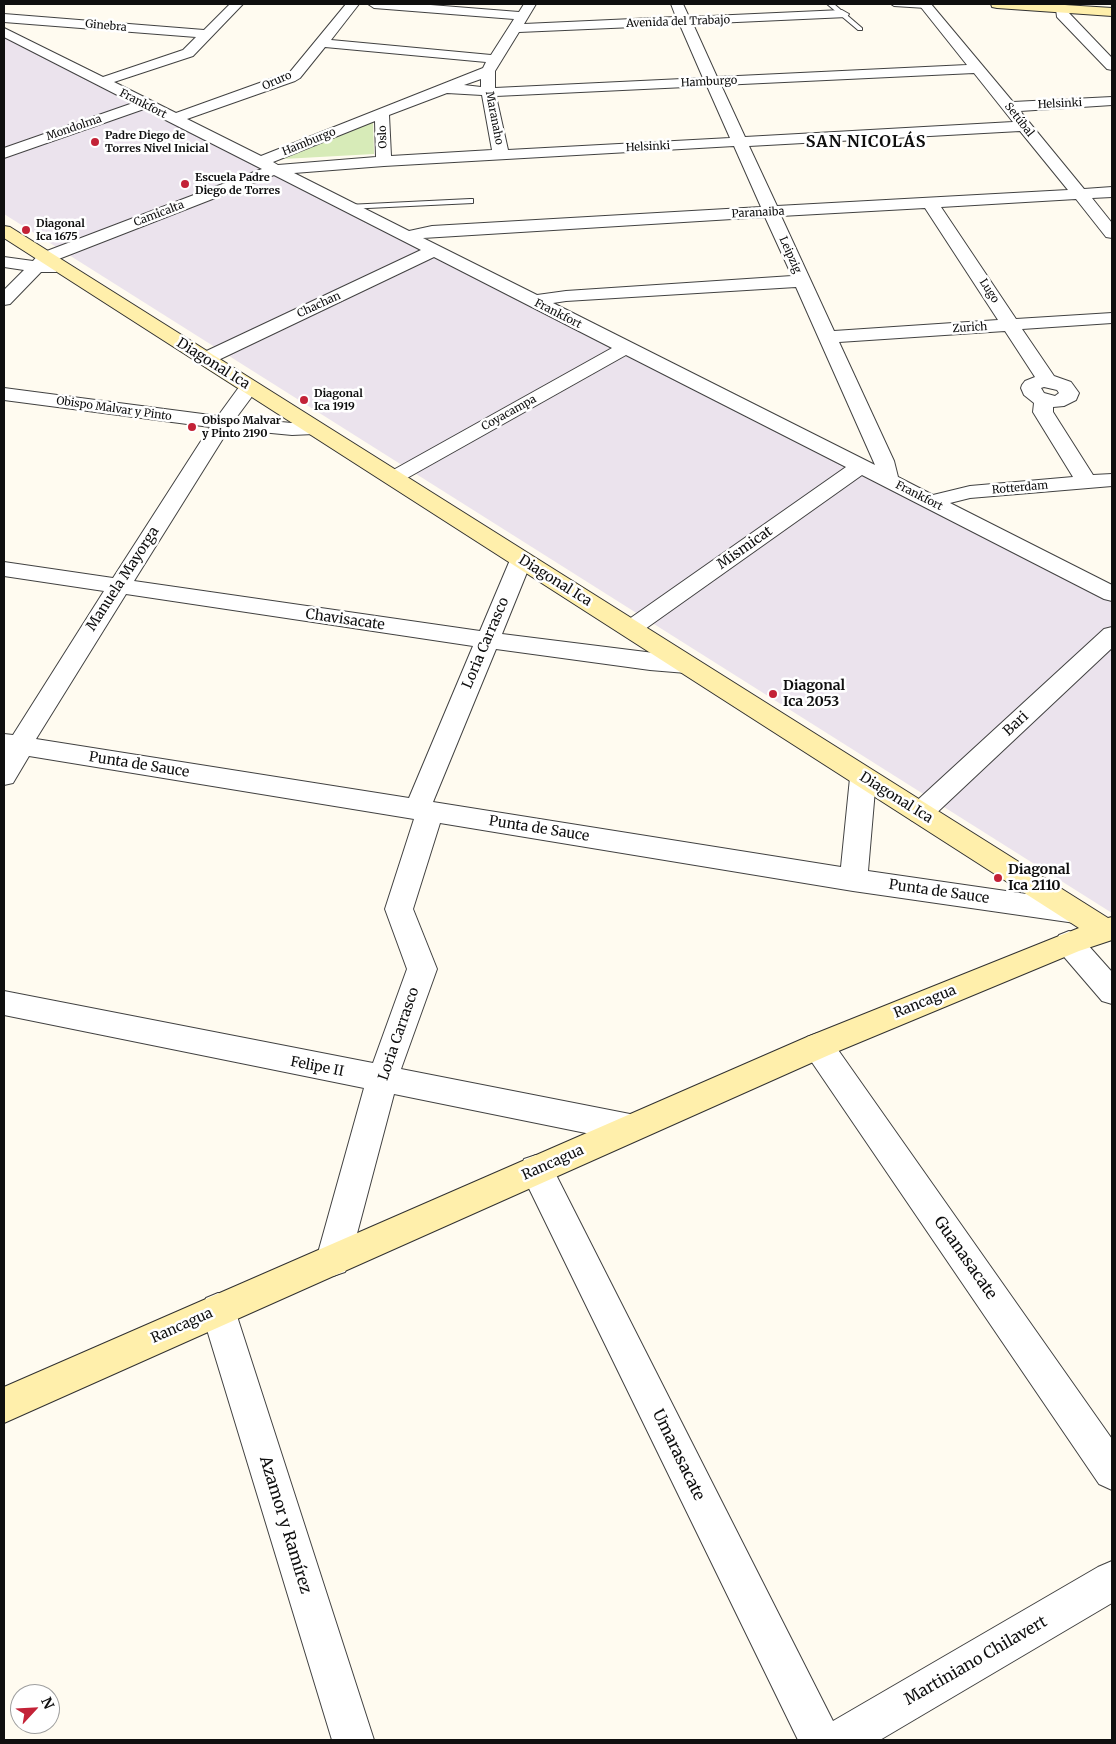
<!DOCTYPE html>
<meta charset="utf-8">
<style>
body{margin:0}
#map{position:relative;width:1116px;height:1744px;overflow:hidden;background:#fffbf0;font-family:Merriweather,serif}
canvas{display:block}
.frame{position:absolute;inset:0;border:5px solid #0f0f0f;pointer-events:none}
.north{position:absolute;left:10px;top:1684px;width:50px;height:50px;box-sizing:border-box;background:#fff;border:1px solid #9f9f9f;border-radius:50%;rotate:65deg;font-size:14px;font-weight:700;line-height:20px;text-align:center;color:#0f0f0f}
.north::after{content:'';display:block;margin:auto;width:18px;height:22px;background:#c32237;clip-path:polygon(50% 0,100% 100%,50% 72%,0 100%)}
</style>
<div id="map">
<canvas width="1116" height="1744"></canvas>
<div class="frame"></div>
<div class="north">N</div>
</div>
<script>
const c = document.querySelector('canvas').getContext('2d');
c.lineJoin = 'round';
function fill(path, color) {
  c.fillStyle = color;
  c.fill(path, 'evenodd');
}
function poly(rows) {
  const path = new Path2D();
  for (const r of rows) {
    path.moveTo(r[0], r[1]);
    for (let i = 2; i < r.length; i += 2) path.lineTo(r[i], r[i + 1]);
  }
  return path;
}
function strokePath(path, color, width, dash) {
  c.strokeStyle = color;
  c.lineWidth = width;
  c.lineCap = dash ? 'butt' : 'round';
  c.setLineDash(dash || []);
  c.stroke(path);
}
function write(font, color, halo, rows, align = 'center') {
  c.font = font + ' Merriweather,serif';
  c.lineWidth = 5;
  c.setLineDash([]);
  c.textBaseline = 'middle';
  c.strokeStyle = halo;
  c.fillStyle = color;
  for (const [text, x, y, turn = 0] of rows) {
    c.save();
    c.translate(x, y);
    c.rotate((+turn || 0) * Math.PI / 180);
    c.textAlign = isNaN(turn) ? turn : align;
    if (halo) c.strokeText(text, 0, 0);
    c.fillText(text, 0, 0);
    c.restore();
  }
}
const industrial = poly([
 [4,35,1112,600,1112,913,4,214]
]);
const green = poly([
 [373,122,374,154,283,159]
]);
const service = poly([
 [827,4,834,4,862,28,862,30,858,30,827,4],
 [891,4,921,4,929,6,926,8,894,6,891,4],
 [470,199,473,199,473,203,347,209,343,207,347,205,470,199]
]);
const minor = poly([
 [230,4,243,4,193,56,114,82,176,113,290,72,346,4,359,4,331,40,491,55,514,19,374,8,368,4,418,4,519,12,524,4,536,4,524,24,676,17,671,4,683,4,689,17,842,10,849,14,847,17,693,24,717,77,967,65,920,6,921,4,931,4,1013,102,1112,97,1112,105,1020,111,1084,189,1112,187,1112,197,1092,198,1112,223,1112,238,1106,237,1076,199,941,207,1016,319,1112,313,1112,323,1022,329,1054,376,1071,382,1079,393,1076,400,1064,406,1053,407,1053,412,1093,475,1112,474,1112,486,970,498,950,503,1112,585,1112,601,1104,599,862,475,638,634,630,637,622,634,618,629,622,624,846,467,626,355,400,482,393,484,386,482,383,478,386,474,612,348,434,257,212,363,205,365,198,363,196,359,198,355,421,250,274,175,51,262,50,263,56,264,59,268,56,272,41,272,10,304,4,305,4,290,24,270,4,267,4,257,33,261,39,254,262,169,144,109,4,158,4,148,133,103,4,37,4,28,103,77,183,50,196,37,4,22,4,14,204,30,230,4],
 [680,25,703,78,495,88,495,71,519,32,680,25],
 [325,47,486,62,483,68,261,156,187,119,295,81,300,78,325,47],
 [974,73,1013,122,745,137,721,85,974,73],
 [481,79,481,87,464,85,481,79],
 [707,86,730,138,508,150,496,96,707,86],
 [447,93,482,95,492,150,391,156,389,115,447,93],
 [375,121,376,157,278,165,273,162,375,121],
 [1020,131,1068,190,777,206,749,146,1020,131],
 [734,146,761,207,432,226,409,231,294,173,384,166,734,146],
 [925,208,998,320,834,331,781,216,925,208],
 [765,217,792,276,566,291,537,295,423,238,765,217],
 [796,287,875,465,553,303,566,301,796,287],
 [1005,331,1035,377,1025,381,1022,385,1021,388,1024,395,1034,403,1033,412,1073,477,970,486,933,495,898,477,894,461,839,342,1005,331],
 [1044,387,1057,390,1059,393,1055,396,1044,393,1041,388,1044,387],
 [1062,5,1067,6,1069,13,1112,58,1112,70,1107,69,1057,17,1056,9,1062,5],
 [249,381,256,383,259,387,236,418,292,423,314,422,321,424,324,428,321,432,314,434,292,435,229,429,134,581,480,631,510,560,513,555,521,553,529,555,532,560,502,634,686,657,694,659,698,665,694,671,686,673,650,670,496,649,433,802,841,867,850,778,854,771,863,769,872,771,876,778,868,871,1075,901,1085,904,1089,912,1085,920,1075,923,853,891,440,823,413,909,437,969,401,1069,630,1114,641,1118,646,1128,641,1138,630,1142,394,1094,350,1260,345,1272,333,1276,321,1272,316,1260,364,1088,4,1015,4,991,373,1063,407,969,385,909,414,819,29,756,13,783,4,785,4,734,13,735,104,591,4,576,4,562,113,578,210,427,4,400,4,388,218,416,242,383,249,381],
 [126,594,473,646,409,798,36,739,126,594],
 [1112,627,1112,648,929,820,920,823,911,820,907,813,911,806,1104,629,1112,627],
 [1069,931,1079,935,1112,972,1112,1004,1102,1001,1059,951,1055,943,1059,935,1069,931],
 [818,1033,829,1037,1112,1439,1112,1490,1099,1484,807,1055,803,1046,807,1037,818,1033],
 [536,1155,548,1159,833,1721,1098,1567,1112,1561,1112,1603,880,1740,798,1740,520,1170,524,1159,536,1155],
 [218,1293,230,1298,235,1310,374,1740,332,1740,201,1310,206,1298,218,1293]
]);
const secondary = poly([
 [991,4,1049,4,1112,8,1112,16,997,8,992,7,991,4],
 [4,226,10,227,1108,918,1112,917,1112,940,1079,951,829,1055,4,1423,4,1387,807,1037,1079,928,4,238,4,226]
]);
const markers = [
 [95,142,5,"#c32237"],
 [185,184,5,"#c32237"],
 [26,230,5,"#c32237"],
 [304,400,5,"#c32237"],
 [192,427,5,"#c32237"],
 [773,694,5,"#c32237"],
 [998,878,5,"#c32237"]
];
const farStreetnames = [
 ["Avenida del Trabajo",678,22,-2],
 ["Ginebra",106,26,5],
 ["Oruro",277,81,-24],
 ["Hamburgo",709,82,-3],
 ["Frankfort",143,104,27],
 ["Helsinki",1060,104,-3],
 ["Maranaho",494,118,79],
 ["Setúbal",1019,120,52],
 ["Mondolma",74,128,-19],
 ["Oslo",383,137,-92],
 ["Hamburgo",309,142,-22],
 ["Helsinki",648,147,-3],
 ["Paranaiba",758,213,-3],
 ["Camicalta",159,214,-21],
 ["Leipzig",790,255,66],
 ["Lugo",989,291,57],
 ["Chachan",319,305,-25],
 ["Frankfort",558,314,27],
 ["Zurich",970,328,-4],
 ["Obispo Malvar y Pinto",114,409,8],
 ["Coyacampa",509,413,-29],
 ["Rotterdam",1020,488,-5],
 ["Frankfort",919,496,27]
];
const farPoinames = [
 ["Padre Diego de",105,136],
 ["Torres Nivel Inicial",105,149],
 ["Escuela Padre",195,178],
 ["Diego de Torres",195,191],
 ["Diagonal",36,224],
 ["Ica 1675",36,237],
 ["Diagonal",314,394],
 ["Ica 1919",314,407],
 ["Obispo Malvar",202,421],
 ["y Pinto 2190",202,434]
];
const streetNames = [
 ["Diagonal Ica",213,364,32],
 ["Mismicat",745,548,-35],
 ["Manuela Mayorga",123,579,-57],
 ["Diagonal Ica",555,581,32],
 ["Chavisacate",345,620,8],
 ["Loria Carrasco",486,643,-67],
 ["Bari",1016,724,-43],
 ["Punta de Sauce",139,765,9],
 ["Diagonal Ica",896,798,32],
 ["Punta de Sauce",539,829,9],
 ["Punta de Sauce",939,892,8],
 ["Rancagua",925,1002,-22],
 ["Loria Carrasco",399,1034,-71],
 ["Felipe II",317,1067,11],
 ["Rancagua",553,1163,-24],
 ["Rancagua",182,1326,-24]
];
const poiNames = [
 ["Diagonal",783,686],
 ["Ica 2053",783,702],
 ["Diagonal",1008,870],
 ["Ica 2110",1008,886]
];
const farDistrictnames = [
 ["SAN NICOLÁS",866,142]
];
const nearStreetnames = [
 ["Guanasacate",965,1258,55],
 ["Umarasacate",678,1455,64],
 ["Azamor y Ramírez",285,1525,73],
 ["Martiniano Chilavert",976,1661,-30]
];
fill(industrial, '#ebe3ed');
fill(green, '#d7ebb8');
strokePath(service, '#424242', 2);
strokePath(minor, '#424242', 2);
strokePath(secondary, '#313131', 2);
fill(service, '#fff');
fill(minor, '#fff');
fill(secondary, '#ffefab');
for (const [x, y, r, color] of markers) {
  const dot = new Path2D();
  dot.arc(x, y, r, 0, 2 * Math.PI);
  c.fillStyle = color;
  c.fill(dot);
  strokePath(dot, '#fff', 2);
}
write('11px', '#0f0f0f', '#fff', farStreetnames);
write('bold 11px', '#0f0f0f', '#fff', farPoinames, 'left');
write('14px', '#0f0f0f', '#fff', streetNames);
write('bold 14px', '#0f0f0f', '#fff', poiNames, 'left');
c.letterSpacing = '1px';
write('bold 16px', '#0f0f0f', '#fff', farDistrictnames);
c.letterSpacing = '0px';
write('16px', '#0f0f0f', '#fff', nearStreetnames);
</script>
